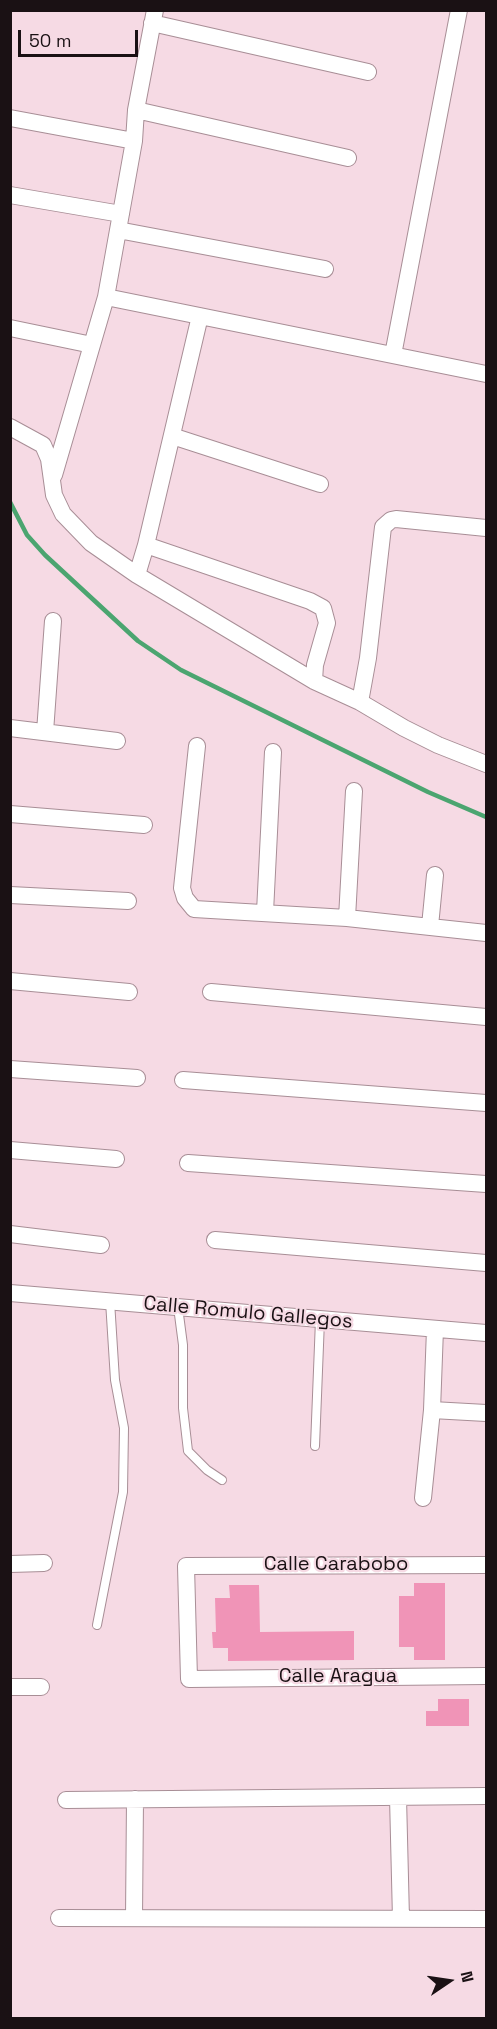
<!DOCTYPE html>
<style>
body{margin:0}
#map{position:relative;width:497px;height:2029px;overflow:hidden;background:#f6dae4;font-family:"Space Grotesk",sans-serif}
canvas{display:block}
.frame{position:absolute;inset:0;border:12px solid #1a1114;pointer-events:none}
.north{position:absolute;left:419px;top:1951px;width:60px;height:60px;-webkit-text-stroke:4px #f6dae4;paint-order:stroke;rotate:77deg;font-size:16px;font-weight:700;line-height:24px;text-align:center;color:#1a1114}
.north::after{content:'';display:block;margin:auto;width:21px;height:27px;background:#1a1114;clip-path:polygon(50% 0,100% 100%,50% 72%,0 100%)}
.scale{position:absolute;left:18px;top:30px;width:120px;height:27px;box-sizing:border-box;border:3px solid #1a1114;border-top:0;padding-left:8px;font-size:18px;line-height:21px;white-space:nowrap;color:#1a1114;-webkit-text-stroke:4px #f6dae4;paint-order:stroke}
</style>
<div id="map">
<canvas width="497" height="2029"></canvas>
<div class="frame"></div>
<div class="north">N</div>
<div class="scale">50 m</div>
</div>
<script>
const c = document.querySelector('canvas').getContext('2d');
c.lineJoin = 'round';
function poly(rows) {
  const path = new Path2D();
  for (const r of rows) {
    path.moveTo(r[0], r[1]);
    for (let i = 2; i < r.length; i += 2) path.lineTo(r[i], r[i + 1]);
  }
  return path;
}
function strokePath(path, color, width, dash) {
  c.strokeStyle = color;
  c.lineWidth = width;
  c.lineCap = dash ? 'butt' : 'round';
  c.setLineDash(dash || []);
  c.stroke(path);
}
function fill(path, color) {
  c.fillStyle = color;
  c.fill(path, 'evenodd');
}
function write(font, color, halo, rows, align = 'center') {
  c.font = font + ' "Space Grotesk",sans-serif';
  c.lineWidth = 4.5;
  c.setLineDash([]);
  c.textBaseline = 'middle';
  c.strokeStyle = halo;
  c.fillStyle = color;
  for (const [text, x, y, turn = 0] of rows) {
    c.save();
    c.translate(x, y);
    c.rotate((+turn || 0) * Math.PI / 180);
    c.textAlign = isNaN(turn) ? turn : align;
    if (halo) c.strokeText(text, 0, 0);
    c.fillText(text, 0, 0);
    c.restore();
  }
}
const stream = poly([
 [10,502,27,535,45,555,138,641,181,670,428,792,486,817]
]);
const building = poly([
 [414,1583,445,1583,445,1660,414,1660,414,1647,399,1647,399,1596,414,1596],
 [229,1585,259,1585,260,1632,354,1631,354,1660,228,1661,228,1648,213,1648,212,1632,216,1632,215,1598,230,1598],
 [438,1699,469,1699,469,1726,426,1726,426,1711,438,1711]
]);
const lane = poly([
 [178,1307,183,1345,183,1408,188,1451,207,1470,222,1480],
 [315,1446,320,1320],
 [97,1625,123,1492,124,1428,115,1380,110,1301]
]);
const street = poly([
 [152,23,368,72],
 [136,110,348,158],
 [10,118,134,141],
 [10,195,121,214],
 [118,230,325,269],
 [106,297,486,374],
 [10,328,92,345],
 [393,355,459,10],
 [10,427,43,445,49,459,54,495,63,514,91,543,137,575,314,681,360,702,404,728,438,745,486,764],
 [172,436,320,484],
 [54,475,106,297,134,141,136,110,155,10],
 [146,545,310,601,323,608,327,623,315,665,314,681],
 [137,575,146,545,200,316],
 [360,702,368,658,383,527,391,520,396,519,486,528],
 [10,728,117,741],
 [45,732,53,621],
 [197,746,182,888,185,898,194,909,347,918,486,933],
 [10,814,144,825],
 [10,895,128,901],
 [265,912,273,752],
 [347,918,354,791],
 [430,926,435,875],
 [10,981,129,992],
 [211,992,486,1017],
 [10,1069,137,1078],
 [183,1080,486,1103],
 [10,1150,116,1159],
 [188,1163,486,1184],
 [10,1234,101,1245],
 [215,1240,486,1263],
 [10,1293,486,1333],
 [432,1410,435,1329],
 [423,1498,432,1410,486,1413],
 [10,1564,44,1563],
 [486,1565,186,1566,189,1679,486,1676],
 [10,1687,41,1687],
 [398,1797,401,1919],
 [66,1800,486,1796],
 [59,1918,486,1919],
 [134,1918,135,1799]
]);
const streetNames = [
 ["Calle Romulo Gallegos",248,1313,5],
 ["Calle Carabobo",336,1565],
 ["Calle Aragua",338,1677]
];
strokePath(stream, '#4ba570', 4.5);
fill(building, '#f094b7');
strokePath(lane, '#a88e96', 10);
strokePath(street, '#a88e96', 18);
strokePath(lane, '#fff', 8);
strokePath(street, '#fff', 16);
write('20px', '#1a1114', '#f6dae4', streetNames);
</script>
